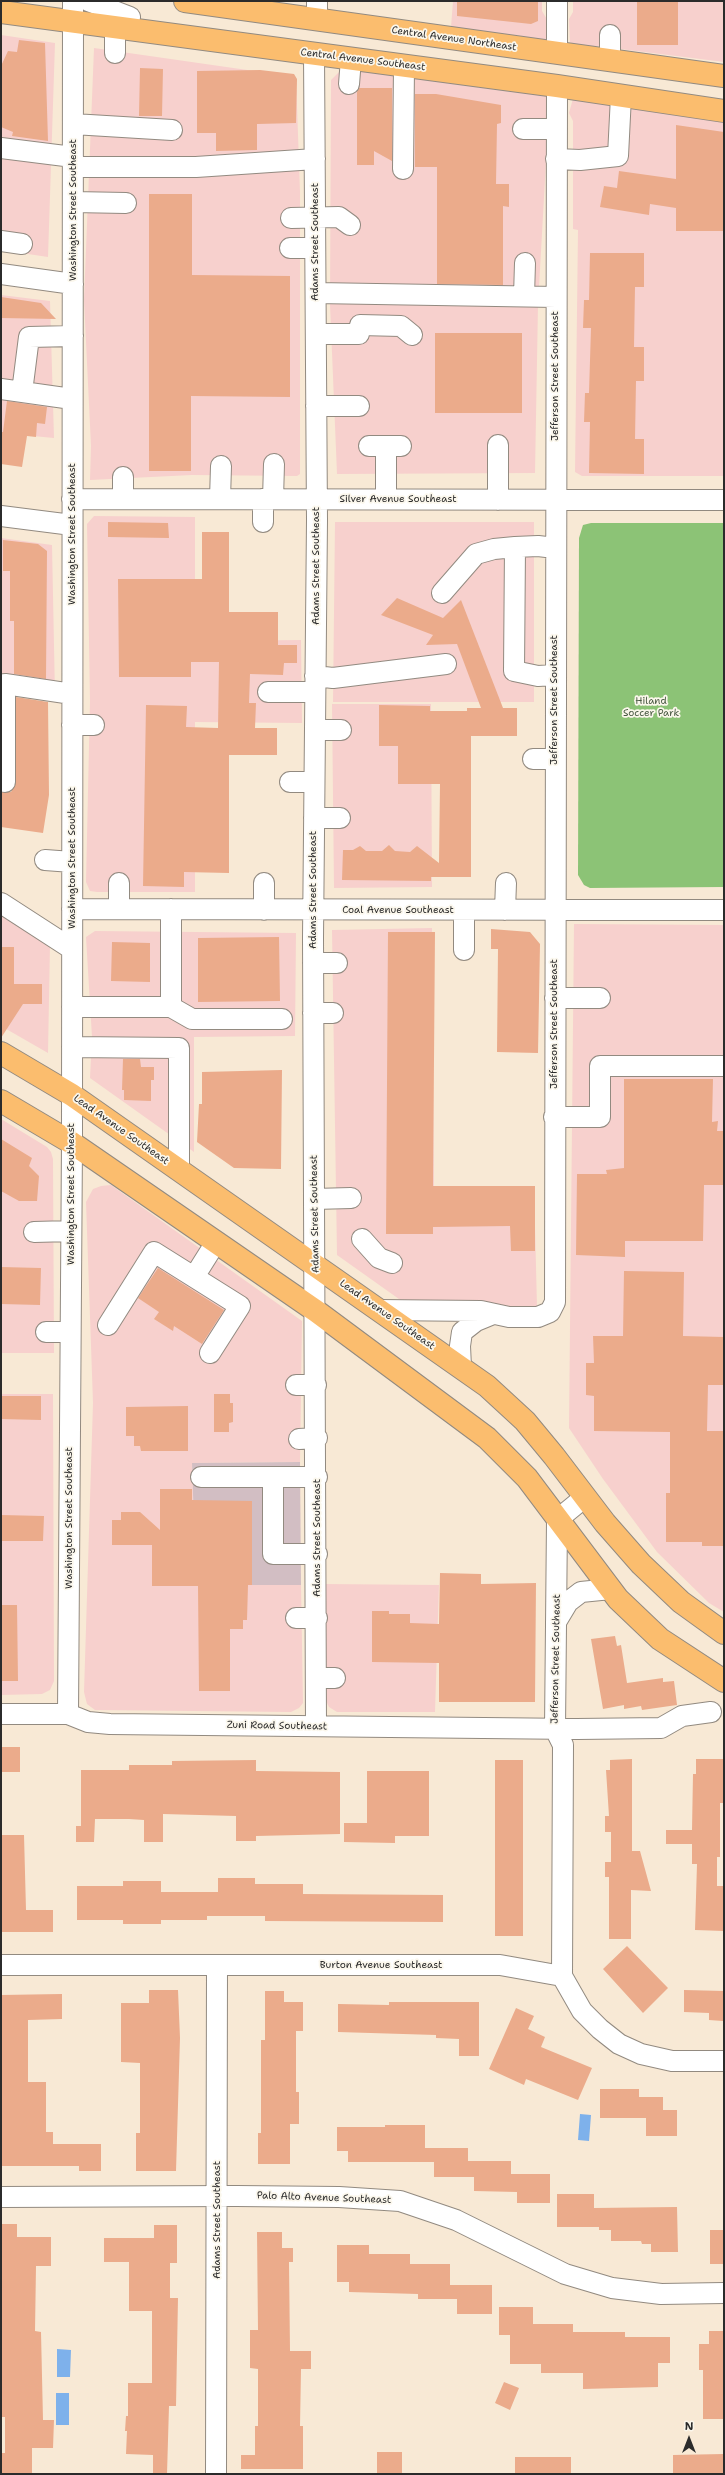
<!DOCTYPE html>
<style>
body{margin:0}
#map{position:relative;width:725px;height:2475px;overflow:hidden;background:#f8e9d5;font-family:"Shantell Sans",sans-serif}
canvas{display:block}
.frame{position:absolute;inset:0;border:2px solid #2b2b2b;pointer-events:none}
.north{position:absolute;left:669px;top:2419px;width:40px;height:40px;-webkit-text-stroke:3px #fbf7ec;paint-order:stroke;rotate:0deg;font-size:11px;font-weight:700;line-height:16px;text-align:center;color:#2b2b2b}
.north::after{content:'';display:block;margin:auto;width:14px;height:18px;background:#2b2b2b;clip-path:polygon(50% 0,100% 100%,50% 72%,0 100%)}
</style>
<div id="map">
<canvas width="725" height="2475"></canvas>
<div class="frame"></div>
<div class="north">N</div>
</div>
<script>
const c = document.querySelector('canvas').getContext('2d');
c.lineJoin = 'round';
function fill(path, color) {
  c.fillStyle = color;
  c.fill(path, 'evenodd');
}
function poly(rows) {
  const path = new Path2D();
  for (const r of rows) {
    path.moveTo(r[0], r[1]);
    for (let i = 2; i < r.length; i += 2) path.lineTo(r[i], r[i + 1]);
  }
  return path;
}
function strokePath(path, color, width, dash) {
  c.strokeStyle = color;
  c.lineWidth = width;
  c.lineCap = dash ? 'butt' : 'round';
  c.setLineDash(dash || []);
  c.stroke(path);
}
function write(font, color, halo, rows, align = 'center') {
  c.font = font + ' "Shantell Sans",sans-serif';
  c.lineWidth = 3.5;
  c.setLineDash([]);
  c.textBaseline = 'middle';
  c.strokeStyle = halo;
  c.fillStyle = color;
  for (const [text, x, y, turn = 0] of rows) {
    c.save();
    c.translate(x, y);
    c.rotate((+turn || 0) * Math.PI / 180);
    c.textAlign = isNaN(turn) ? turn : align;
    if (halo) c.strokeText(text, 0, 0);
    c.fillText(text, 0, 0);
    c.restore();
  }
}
const built = poly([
 [453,1,542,1,542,11,548,21,549,29,546,40,531,44,521,36,451,27],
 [573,1,724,1,724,62,596,46,589,50,577,50,570,42,569,19,573,12],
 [1,35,55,43,48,257,1,250],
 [94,48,296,77,300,192,300,474,297,476,192,475,90,480,91,446,84,300],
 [342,69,514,92,534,89,550,90,538,305,535,473,337,474,330,304,331,80],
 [574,95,724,121,724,476,582,476,575,472,578,230,573,229,573,121,569,113],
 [1,295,50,301,54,438,1,433],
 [94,516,195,517,195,641,301,640,302,723,195,722,195,892,97,892,90,891,86,882,90,701,87,524],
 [335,522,534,522,534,702,333,702],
 [1,538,52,545,55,696,1,689],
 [332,704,431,704,432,887,334,888],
 [1,914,50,945,48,1053,1,1026],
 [574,924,724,925,724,1612,709,1603,657,1552,603,1479,569,1428],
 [432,928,434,1186,534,1186,537,1307,406,1304,337,1255,332,930],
 [95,931,296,933,295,1036,194,1037,194,1152,90,1078,92,1037,86,937],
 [1,1119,47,1147,51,1152,53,1159,54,1353,1,1353],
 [111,1185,302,1321,300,1462,192,1463,196,1585,301,1585,303,1703,299,1708,291,1712,95,1710,87,1704,84,1692,93,1403,86,1202,93,1189,101,1186],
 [1,1394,53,1394,54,1681,50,1690,42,1694,1,1695],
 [325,1584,439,1585,435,1712,337,1712,329,1707,325,1699]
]);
const industrial = poly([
 [300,1462,301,1585,196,1585,192,1463]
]);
const green = poly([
 [591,523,724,523,724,887,590,888,584,885,578,875,579,538,583,525]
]);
const water = poly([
 [580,2114,591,2115,589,2141,578,2140],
 [57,2349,71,2350,70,2377,57,2377],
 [56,2393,69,2393,69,2425,56,2425]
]);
const building = poly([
 [457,1,538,1,538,21,531,24,457,16],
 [637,1,678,1,678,45,637,45],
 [19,40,45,43,48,141,12,136,13,132,1,127,1,66,8,51,17,52],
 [140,68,163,69,162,116,139,116],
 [260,70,294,74,297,79,296,123,257,124,257,150,216,151,216,133,197,133,197,71],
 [359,88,392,88,392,161,374,151,374,165,357,165,357,92],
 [415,94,436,94,501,105,501,123,497,124,496,184,509,184,509,207,503,206,503,285,437,284,437,167,415,167],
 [676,125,724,132,724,231,676,231,676,208,650,204,649,215,600,207,604,186,617,188,619,171,676,179],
 [149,194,192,194,192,275,290,276,290,397,191,396,191,471,149,471],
 [590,253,644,253,644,287,635,287,634,347,644,347,644,381,636,381,635,439,644,439,644,474,589,473,590,422,584,422,585,393,589,393,591,328,583,328,584,300,589,300],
 [1,297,41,303,56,319,1,318],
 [435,333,522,333,522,413,435,413],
 [7,401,47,407,45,424,37,423,36,437,27,436,22,467,1,464,1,432,3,432],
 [108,522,168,523,169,538,108,537],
 [202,532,229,532,229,612,278,612,278,645,297,645,297,663,284,663,283,675,250,674,249,703,256,703,255,728,277,728,277,755,229,755,229,873,184,872,184,887,143,886,146,705,187,706,186,727,218,728,219,662,191,662,191,677,119,677,118,579,202,579],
 [3,540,38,544,47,551,46,679,14,674,14,621,10,621,10,571,3,571],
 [397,598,443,618,461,600,503,708,517,708,517,736,471,736,471,877,431,877,431,881,342,880,343,850,353,850,360,846,366,851,382,851,389,845,395,851,410,852,417,846,439,863,440,784,398,784,398,746,379,746,379,705,430,706,430,711,467,711,467,708,481,708,457,644,426,645,433,635,381,615],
 [16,697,48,702,49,795,43,833,1,827,1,792,11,792,16,782],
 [491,929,530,932,540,944,538,1053,497,1052,498,949,491,949],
 [388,932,435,932,433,1186,535,1186,535,1251,511,1251,510,1226,433,1227,433,1234,386,1234],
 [279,937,280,1001,198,1002,198,938],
 [112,942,150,943,150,982,111,981],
 [1,947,14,947,14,984,42,984,42,1004,23,1004,1,1038],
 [123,1059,140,1059,141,1067,154,1067,154,1080,151,1080,151,1101,124,1100,124,1090,122,1090],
 [282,1070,281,1169,234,1168,197,1142,199,1104,202,1104,202,1072],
 [624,1079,713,1079,712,1122,718,1121,717,1131,724,1131,724,1185,704,1185,703,1241,625,1241,625,1257,576,1255,577,1174,607,1174,606,1170,624,1168],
 [1,1139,32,1158,29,1166,39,1176,37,1201,19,1201,1,1191],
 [1,1267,41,1268,40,1305,1,1304],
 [158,1268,224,1310,202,1344,174,1326,173,1331,154,1319,159,1312,138,1298],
 [624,1271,684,1272,683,1336,724,1337,724,1385,708,1385,707,1431,724,1431,724,1546,702,1546,702,1542,666,1542,666,1493,670,1493,670,1432,594,1431,594,1396,586,1395,586,1363,594,1363,593,1336,623,1336],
 [214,1394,230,1394,230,1403,233,1403,233,1422,229,1423,229,1432,214,1432],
 [1,1396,41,1396,41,1420,1,1419],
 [188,1406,188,1451,141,1451,140,1446,134,1446,134,1436,126,1436,126,1407],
 [160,1489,192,1489,192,1500,252,1501,252,1585,248,1585,247,1620,243,1620,243,1629,230,1629,230,1691,199,1691,198,1586,152,1586,152,1545,112,1545,112,1520,121,1520,121,1512,140,1512,160,1530],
 [1,1515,44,1516,43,1541,1,1541],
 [440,1573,481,1574,481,1584,536,1583,535,1702,439,1702,439,1663,372,1662,372,1611,389,1611,389,1614,410,1614,410,1623,439,1624],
 [1,1605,17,1605,18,1681,1,1681],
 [615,1636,617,1646,621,1645,627,1683,663,1678,663,1682,674,1681,677,1705,642,1710,641,1706,624,1709,624,1705,603,1709,591,1639],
 [1,1747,20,1747,20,1772,1,1772],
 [632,1759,632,1851,640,1851,651,1891,631,1890,631,1939,609,1939,609,1877,605,1877,605,1862,611,1862,611,1832,605,1832,605,1816,609,1816,606,1770,610,1770,610,1760],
 [696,1759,724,1759,724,1803,720,1803,720,1857,717,1857,717,1886,724,1886,724,1931,695,1930,697,1864,692,1864,692,1844,666,1844,666,1830,692,1830,693,1774,696,1774],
 [256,1760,256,1771,340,1772,340,1834,256,1836,256,1841,236,1841,236,1816,163,1814,163,1842,144,1842,144,1820,129,1819,95,1819,94,1842,76,1842,76,1826,81,1826,81,1770,129,1770,129,1765,172,1765,172,1761],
 [495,1760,523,1760,523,1936,495,1936],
 [367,1771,429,1771,429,1836,395,1836,395,1843,344,1842,344,1823,367,1823],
 [1,1835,24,1835,26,1910,53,1910,53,1932,1,1932],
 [218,1878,255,1878,255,1884,303,1884,303,1894,443,1895,443,1922,265,1921,265,1916,207,1916,207,1920,161,1920,161,1924,123,1924,123,1920,77,1920,77,1886,123,1886,123,1881,161,1881,161,1892,218,1892],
 [627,1946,668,1988,643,2013,603,1969],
 [149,1990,178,1990,180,2038,176,2171,136,2171,136,2133,140,2133,140,2063,121,2062,121,2003,149,2003],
 [684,1990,724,1991,723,2021,709,2020,709,2013,684,2012],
 [265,1991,284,1991,284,2002,303,2002,303,2031,296,2031,296,2092,299,2092,299,2124,290,2124,290,2164,258,2164,258,2133,261,2133,261,2040,265,2040],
 [62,1994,62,2019,28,2020,28,2082,46,2082,46,2132,53,2132,53,2144,101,2144,101,2171,79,2171,79,2166,1,2166,1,1995],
 [389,2002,479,2002,479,2056,459,2056,459,2039,436,2038,436,2035,338,2032,338,2004,389,2005],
 [516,2008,534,2016,528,2029,545,2037,541,2047,592,2068,578,2100,526,2079,524,2085,489,2069],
 [600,2089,639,2089,639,2097,663,2097,663,2110,677,2110,677,2136,646,2136,646,2118,600,2118],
 [385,2125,425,2125,425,2148,468,2148,468,2161,511,2161,511,2174,550,2174,550,2203,517,2203,517,2192,474,2191,474,2177,434,2177,434,2162,348,2162,348,2151,337,2151,337,2127,385,2127],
 [557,2194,594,2194,594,2208,677,2207,678,2252,651,2252,651,2244,642,2244,641,2241,611,2241,611,2230,599,2230,599,2227,557,2227],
 [1,2224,17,2224,17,2237,51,2237,51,2266,36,2266,35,2331,41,2332,43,2420,54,2420,53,2448,32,2448,32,2474,1,2474,1,2453,5,2453,5,2417,1,2417],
 [154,2225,177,2225,177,2263,170,2263,170,2298,178,2298,176,2406,169,2406,167,2474,153,2474,153,2455,126,2454,127,2431,125,2431,126,2416,128,2416,128,2383,152,2383,152,2311,129,2311,129,2262,104,2262,104,2238,154,2238],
 [710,2230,724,2230,724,2264,710,2264],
 [257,2232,282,2232,282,2248,293,2248,293,2262,289,2262,290,2351,311,2351,311,2369,301,2369,300,2426,303,2426,303,2469,241,2469,241,2455,255,2455,255,2426,258,2426,258,2369,250,2368,250,2330,258,2330],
 [337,2245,369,2245,369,2254,410,2254,410,2264,450,2264,450,2285,492,2285,492,2314,457,2314,457,2299,418,2299,418,2294,349,2292,349,2282,337,2282],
 [499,2307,533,2307,533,2324,573,2324,573,2332,625,2332,625,2337,670,2337,670,2363,658,2363,658,2387,583,2389,583,2373,541,2373,541,2364,510,2364,510,2335,499,2335],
 [709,2331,724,2331,724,2419,703,2419,703,2370,699,2370,699,2344,709,2344],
 [504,2382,519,2388,510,2410,495,2403],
 [377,2452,402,2452,402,2474,377,2474],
 [724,2454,724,2474,673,2474,673,2455],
 [515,2457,571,2457,571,2474,515,2474]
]);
const minor = poly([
 [88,1,130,17],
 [317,1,317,20],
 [610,35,610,60],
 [557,52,557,1],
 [115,53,115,28],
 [314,54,317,520,313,937,316,1726],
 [349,84,351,59],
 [73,124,172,130],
 [523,129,557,129],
 [1,148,73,157],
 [556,159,580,160,618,156,621,96],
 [73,167,196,167,315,159],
 [403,169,404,66],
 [73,202,126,203],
 [291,218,339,217,350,225],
 [1,241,22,244],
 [290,248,315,248],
 [1,274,73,284],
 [316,293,556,297],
 [524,296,525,263],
 [316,334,359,334,360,325,401,326,412,335],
 [1,389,72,399],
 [22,392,29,337,73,336],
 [316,406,359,406],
 [369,446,401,446],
 [123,477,123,499],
 [72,499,724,500],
 [220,499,221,466],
 [263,499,263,522],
 [273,499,274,464],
 [386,499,386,446],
 [498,500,498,445],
 [1,516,72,525],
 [515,547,514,671,538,676,555,675],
 [442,593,476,554,494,549,515,547,538,546,555,548],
 [315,676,333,678,446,664],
 [268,692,315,692],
 [72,725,94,725],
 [315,730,341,730],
 [533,759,554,759],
 [5,782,5,684,72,694],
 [290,782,314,782],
 [314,818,340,818],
 [45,860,72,862],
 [119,883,119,909],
 [264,883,264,910],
 [1,903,72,949],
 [72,909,724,910],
 [464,910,464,950],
 [505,910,506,883],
 [313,963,337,963],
 [555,998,600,998],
 [72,1007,171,1007,171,909],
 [171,1007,192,1019,282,1019],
 [313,1013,333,1013],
 [72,1047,179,1048,179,1170],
 [554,1117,600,1117,600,1066,724,1066],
 [314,1199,351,1198],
 [34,1232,71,1231],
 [362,1239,379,1258,392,1263],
 [194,1277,216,1242],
 [379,1310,481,1311,509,1317,538,1317,550,1312,555,1302,557,86],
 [108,1325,154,1252,240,1306,210,1353],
 [46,1332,70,1332],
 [461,1367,460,1346,462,1332,476,1321,493,1314],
 [296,1385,316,1385],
 [299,1439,317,1438],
 [201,1477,273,1477,273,1554,317,1554],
 [273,1477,317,1477],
 [296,1618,317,1618],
 [556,1622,568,1602,581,1592,611,1589],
 [316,1678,335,1678],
 [1,1714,68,1714,88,1722,110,1724,577,1729,661,1728,682,1716,711,1712],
 [68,1714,72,1143,73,1],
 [1,1965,500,1965,562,1976,582,2011,600,2029,619,2044,641,2054,672,2061,724,2061],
 [562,1976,563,1745,555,1729,557,1520,585,1497],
 [1,2197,236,2196,339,2197,400,2201,456,2220,565,2274,612,2288,661,2294,724,2293],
 [216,2474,217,1966]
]);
const major = poly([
 [185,1,724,76],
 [1,12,557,86,724,111],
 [1,1053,72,1095,487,1386,525,1421,554,1456,605,1523,641,1564,681,1602,724,1633],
 [1,1101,72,1143,316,1311,487,1438,527,1478,618,1599,660,1639,724,1681]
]);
const streetNames = [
 ["Central Avenue Northeast",454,39,8],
 ["Central Avenue Southeast",363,60,7],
 ["Washington Street Southeast",73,210,-90],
 ["Adams Street Southeast",315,242,-90],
 ["Jefferson Street Southeast",555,376,-90],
 ["Silver Avenue Southeast",398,499],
 ["Washington Street Southeast",72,534,-90],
 ["Adams Street Southeast",316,566,-90],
 ["Jefferson Street Southeast",554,700,-90],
 ["Washington Street Southeast",72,858,-90],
 ["Adams Street Southeast",313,890,-90],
 ["Coal Avenue Southeast",398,910],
 ["Jefferson Street Southeast",554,1024,-90],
 ["Lead Avenue Southeast",121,1130,35],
 ["Washington Street Southeast",71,1194,-90],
 ["Adams Street Southeast",315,1214,-91],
 ["Lead Avenue Southeast",387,1315,35],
 ["Washington Street Southeast",69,1518,-90],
 ["Adams Street Southeast",317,1538,-90],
 ["Jefferson Street Southeast",556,1659,-89],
 ["Zuni Road Southeast",277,1726,1],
 ["Burton Avenue Southeast",381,1965],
 ["Palo Alto Avenue Southeast",324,2198,2],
 ["Adams Street Southeast",217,2220,-90]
];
const parkNames = [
 ["Hiland",651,701],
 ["Soccer Park",651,713]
];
fill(built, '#f7d0cd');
fill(industrial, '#d2bec3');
fill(green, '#8cc376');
fill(water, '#7eb1eb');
fill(building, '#ebab8b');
strokePath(minor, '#928a80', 22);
strokePath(major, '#928a80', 24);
strokePath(minor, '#fff', 20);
strokePath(major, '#fbbd6e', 22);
write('10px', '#2b2b2b', '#fbf7ec', streetNames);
write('10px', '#485942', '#fbf7ec', parkNames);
</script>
